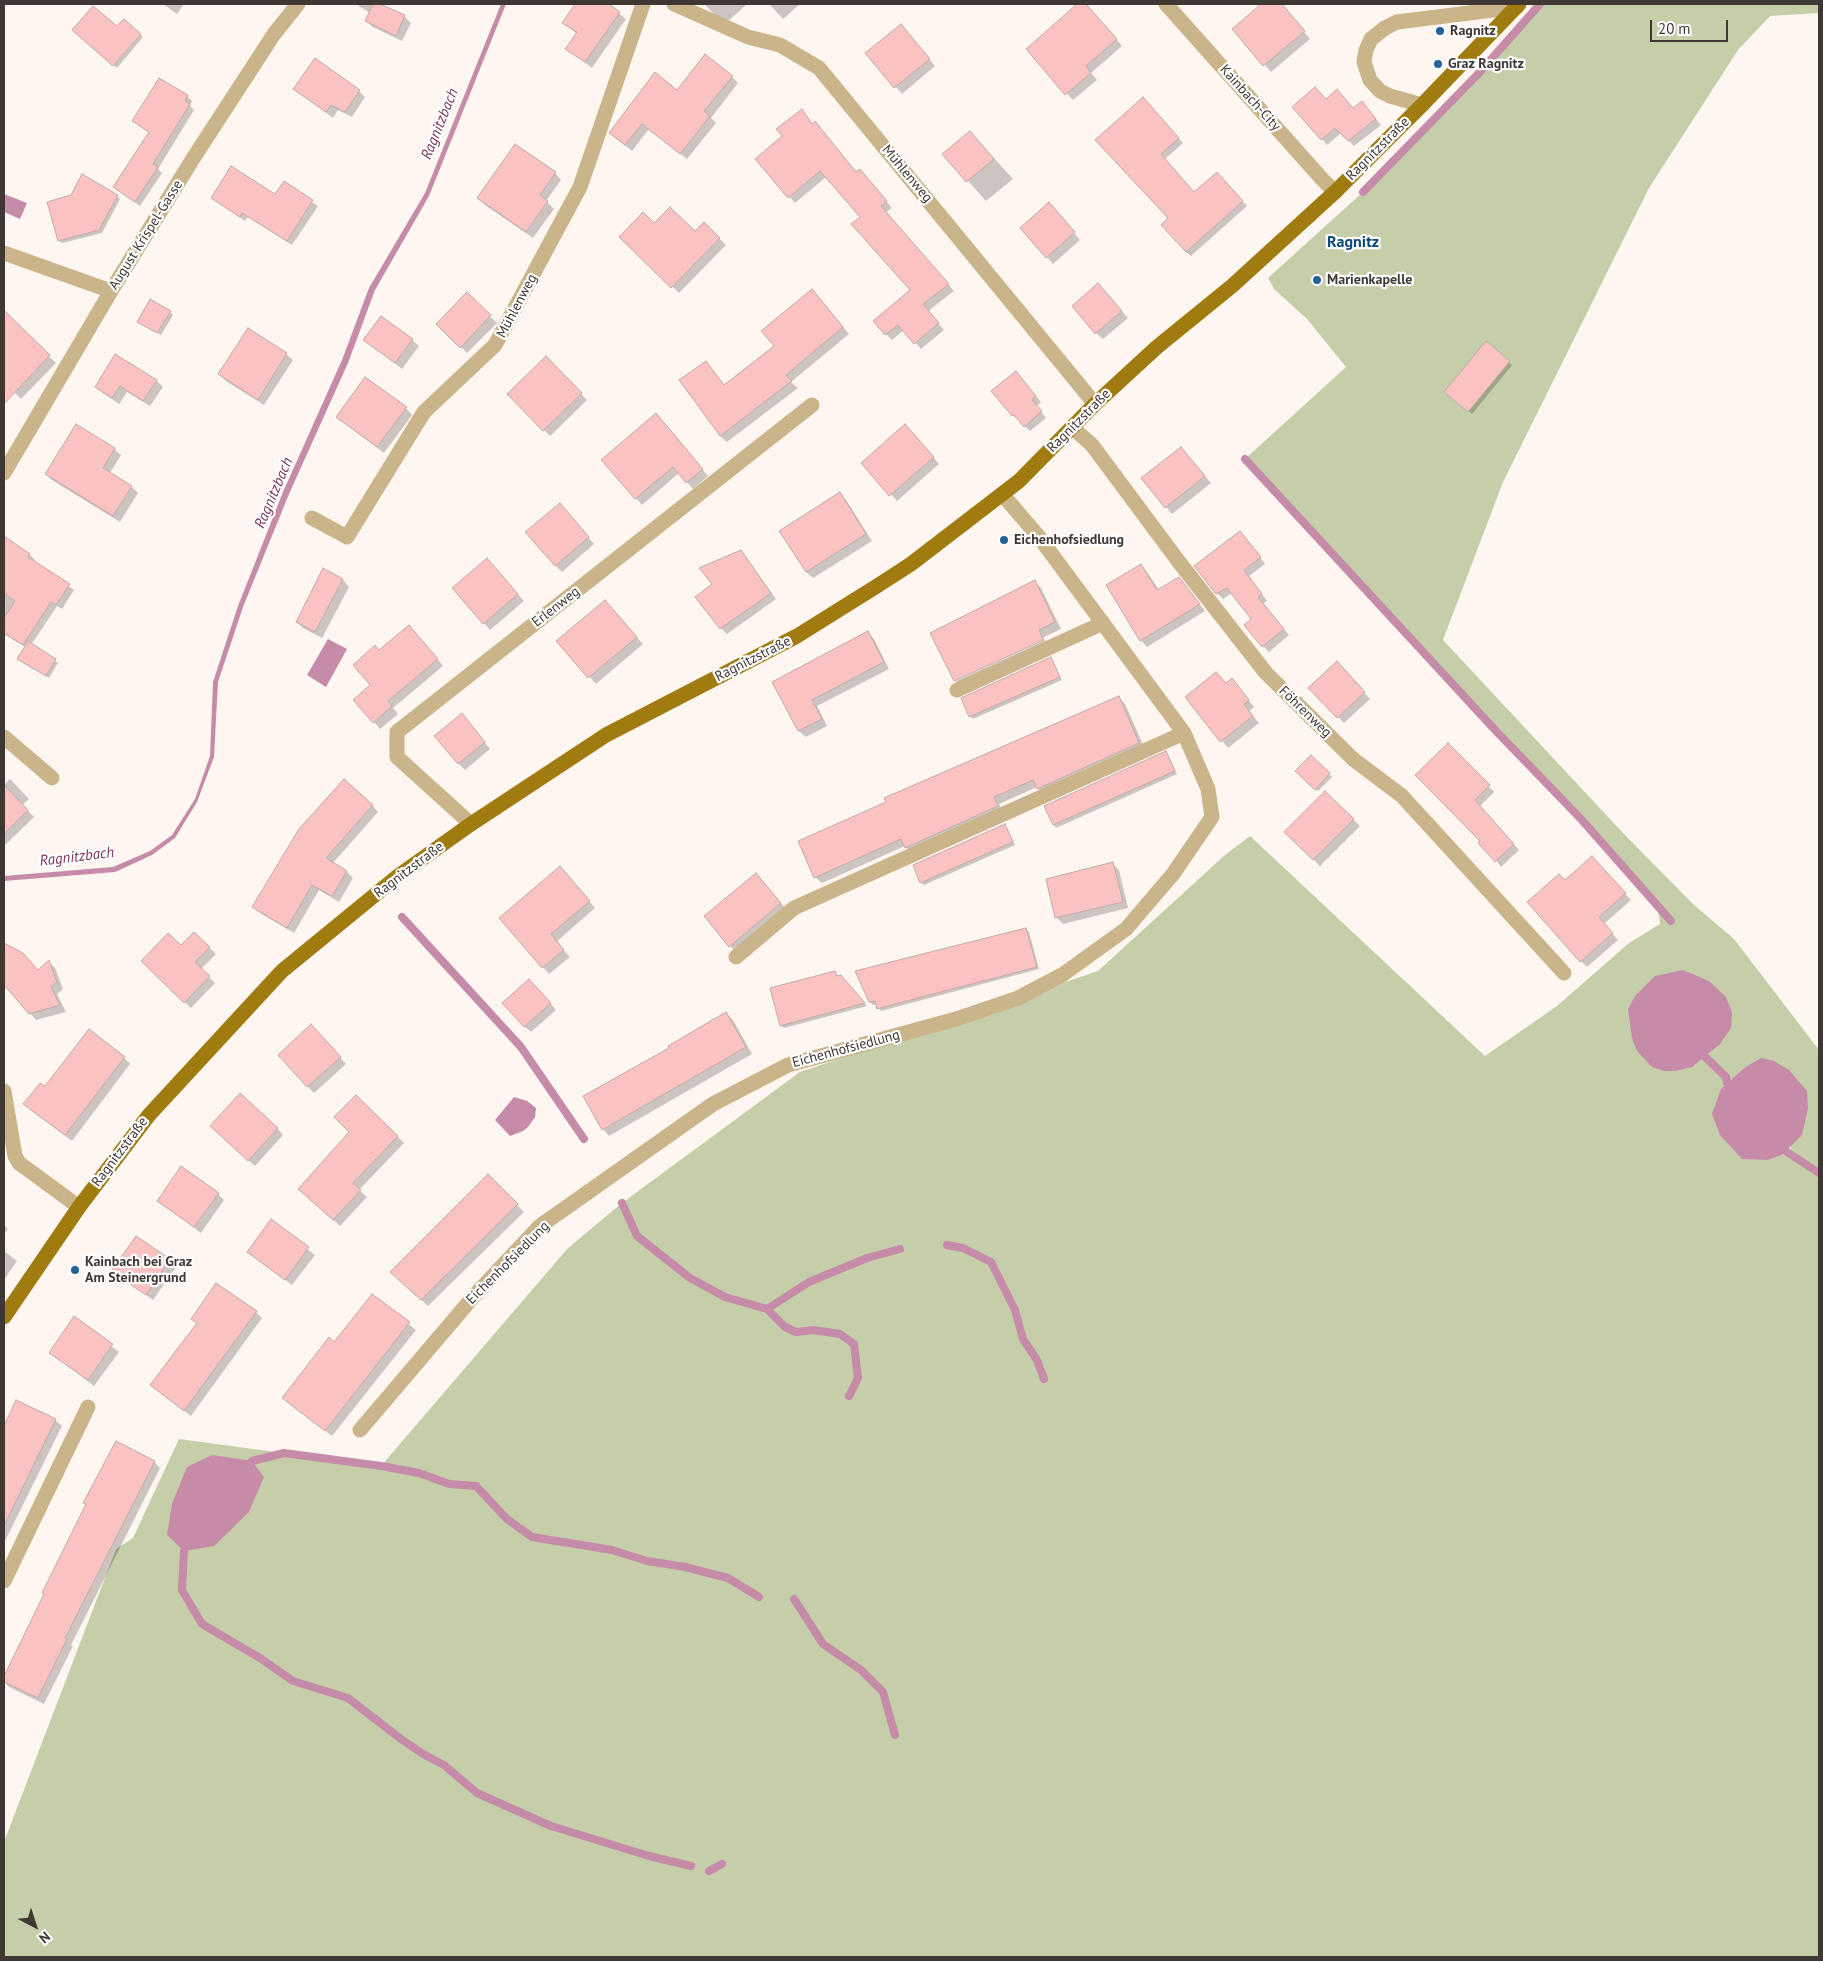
<!DOCTYPE html>
<meta charset="utf-8">
<style>
body{margin:0}
#map{position:relative;width:1823px;height:1961px;overflow:hidden;background:#fef6f1;font-family:"PT Sans",sans-serif}
canvas{display:block}
.frame{position:absolute;inset:0;border:5px solid #3f3733;pointer-events:none}
.north{position:absolute;left:10px;top:1901px;width:50px;height:50px;-webkit-text-stroke:4px #fff;paint-order:stroke;rotate:140deg;font-size:14px;font-weight:700;line-height:20px;text-align:center;color:#3f3733}
.north::after{content:'';display:block;margin:auto;width:18px;height:22px;background:#3f3733;clip-path:polygon(50% 0,100% 100%,50% 72%,0 100%)}
.scale{position:absolute;left:1650px;top:20px;width:78px;height:22px;box-sizing:border-box;border:2px solid #3f3733;border-top:0;padding-left:6px;font-size:15px;line-height:18px;white-space:nowrap;color:#3f3733;-webkit-text-stroke:4px #fff;paint-order:stroke}
</style>
<div id="map">
<canvas width="1823" height="1961"></canvas>
<div class="frame"></div>
<div class="north">N</div>
<div class="scale">20 m</div>
</div>
<script>
const c = document.querySelector('canvas').getContext('2d');
c.lineJoin = 'round';
function fill(path, color) {
  c.fillStyle = color;
  c.fill(path, 'evenodd');
}
function poly(rows) {
  const path = new Path2D();
  for (const r of rows) {
    path.moveTo(r[0], r[1]);
    for (let i = 2; i < r.length; i += 2) path.lineTo(r[i], r[i + 1]);
  }
  return path;
}
function strokePath(path, color, width, dash) {
  c.strokeStyle = color;
  c.lineWidth = width;
  c.lineCap = dash ? 'butt' : 'round';
  c.setLineDash(dash || []);
  c.stroke(path);
}
function write(font, color, halo, rows, align = 'center') {
  c.font = font + ' "PT Sans",sans-serif';
  c.lineWidth = 4.5;
  c.setLineDash([]);
  c.textBaseline = 'middle';
  c.strokeStyle = halo;
  c.fillStyle = color;
  for (const [text, x, y, turn = 0] of rows) {
    c.save();
    c.translate(x, y);
    c.rotate((+turn || 0) * Math.PI / 180);
    c.textAlign = isNaN(turn) ? turn : align;
    if (halo) c.strokeText(text, 0, 0);
    c.fillText(text, 0, 0);
    c.restore();
  }
}
const green = poly([
 [1540,4,1819,4,1819,13,1770,16,1738,50,1649,188,1503,482,1443,640,1623,833,1694,905,1734,939,1819,1050,1819,1957,4,1957,4,1842,116,1549,133,1538,179,1439,381,1466,568,1248,622,1203,800,1072,1098,971,1225,855,1250,836,1485,1056,1557,1006,1629,943,1660,924,1658,908,1581,819,1496,731,1245,459,1346,367,1307,319,1274,289,1268,278,1363,192,1480,72],
 [1744,1068,1791,1148,1782,1155,1768,1160,1721,1089]
]);
const water = poly([
 [501,4,506,4,429,196,375,290,348,363,289,494,243,607,218,682,214,757,197,802,175,838,152,855,115,872,4,881,4,876,113,867,150,851,172,835,195,799,210,756,213,682,238,606,283,492,342,360,369,288,425,193],
 [4,194,27,203,20,219,4,212],
 [328,639,347,649,326,687,307,675],
 [1683,970,1709,981,1726,997,1732,1012,1731,1028,1720,1044,1692,1067,1675,1071,1664,1071,1652,1067,1637,1051,1632,1038,1628,1009,1635,996,1655,976],
 [1761,1058,1774,1061,1789,1070,1807,1091,1808,1108,1802,1135,1782,1155,1768,1160,1742,1159,1720,1135,1712,1114,1721,1089,1744,1068],
 [514,1097,527,1101,536,1108,535,1117,528,1127,523,1131,510,1136,495,1120],
 [212,1455,252,1461,264,1477,249,1512,214,1546,184,1551,167,1535,172,1504,187,1467]
]);
const shadow = poly([
 [163,4,184,4,177,14],
 [356,4,377,4,404,16,411,23,402,41,373,27,366,21,370,13],
 [577,4,607,4,626,19,592,68,567,49,577,34,564,23],
 [704,4,747,4,727,22,718,18],
 [769,4,800,4,783,19],
 [1079,4,1085,4,1122,46,1091,73,1097,80,1073,100,1027,49],
 [1263,4,1281,4,1310,39,1271,72,1234,29],
 [124,20,143,37,117,68,74,30,117,28],
 [907,32,935,66,902,94,867,53],
 [732,77,738,83,711,118,716,123,687,159,649,129,632,151,610,133,677,91],
 [295,89,359,91,365,97,352,117,338,110,333,118],
 [187,96,192,101,190,106,194,110,158,169,162,173,140,206,114,187,150,133,134,121],
 [1326,100,1353,109,1367,108,1381,125,1354,146,1341,133,1327,145,1294,107],
 [1148,103,1183,143,1164,160,1195,194,1221,178,1247,206,1191,256,1186,252,1170,218],
 [801,111,813,125,821,129,857,173,866,177,892,208,886,212,954,291,928,311,944,330,921,349,904,330,892,340,886,334,911,291,862,217,826,177,795,203,757,159,783,136],
 [970,132,1013,179,986,201,944,154],
 [555,173,561,180,546,201,554,209,533,238,485,205,479,198],
 [284,183,318,206,292,245,248,217,245,221,212,198,276,195],
 [117,196,120,199,102,233,62,243,59,240],
 [1055,210,1080,240,1053,264,1047,257],
 [704,224,726,245,679,293,621,237,695,233],
 [1098,284,1128,318,1103,339,1096,333],
 [467,294,497,323,467,353,438,324],
 [818,297,849,334,791,382,798,388,727,442,720,436,712,370,725,386,776,346],
 [170,312,173,315,161,335,141,324],
 [10,318,56,363,21,399,4,382,4,325],
 [248,329,286,354,293,360,264,405,226,381,219,374],
 [365,340,412,340,419,346,402,369],
 [1486,343,1512,365,1472,414,1449,394],
 [116,356,157,381,163,387,150,406,127,392,119,404,103,393,96,387],
 [546,358,587,400,550,436,509,394],
 [1021,378,1041,402,1037,406,1046,418,1030,431,1013,415],
 [406,408,412,415,384,453,337,417],
 [662,421,708,476,693,489,679,473,642,505,636,498],
 [912,432,939,464,897,501,863,463],
 [1181,448,1211,483,1172,514,1143,479],
 [114,449,121,455,110,473,132,487,138,493,120,522,52,480,46,474],
 [840,494,846,500,872,541,813,578,806,572],
 [566,511,594,544,562,572,556,566],
 [4,538,29,554,35,560,34,562,74,590,62,609,57,606,31,645,58,663,49,678,21,661,25,647,4,634],
 [1246,538,1265,564,1249,576,1267,601,1263,604,1289,635,1269,652,1263,646,1253,619,1232,593,1223,599,1217,593],
 [741,551,776,599,727,634,721,628],
 [1141,565,1147,572,1159,590,1185,585,1205,611,1147,647,1141,640],
 [493,566,524,601,490,630,454,588],
 [324,570,343,580,349,587,322,638,303,628,297,622],
 [1035,582,1041,588,1061,629,956,679,956,681,932,633],
 [611,608,643,644,596,684,558,641],
 [867,632,874,639,889,669,817,706,827,726,806,737,799,731,774,682],
 [415,633,443,666,393,708,398,714,380,729,355,700,372,686,380,652],
 [1046,640,1049,647,961,687,956,681],
 [1051,659,1062,680,973,719,970,716],
 [1343,669,1370,699,1344,723,1310,688],
 [1238,686,1254,707,1249,711,1259,723,1228,748,1186,697],
 [1119,698,1125,704,1145,749,1044,795,1037,787,999,804,1003,813,912,854,905,846,822,883,815,877],
 [468,721,490,749,465,770,458,763],
 [1448,744,1494,792,1480,806,1519,850,1501,867,1482,841],
 [1166,753,1177,774,1056,828,1054,825,1046,807],
 [1311,757,1332,777,1318,791,1297,771],
 [10,779,29,799,22,805,34,817,5,845,4,785],
 [1325,792,1360,826,1320,866,1286,832],
 [372,805,378,812,333,863,347,872,353,878,339,902,319,890,294,933,260,913,254,907],
 [1005,825,1015,845,924,885,921,882],
 [1113,864,1119,870,1128,908,1063,924,1056,917],
 [1598,864,1631,900,1604,924,1618,940,1587,967,1581,961,1565,882],
 [566,874,595,908,556,942,570,957,549,974,501,918],
 [762,881,787,910,736,952,730,946],
 [1026,929,1029,932,1039,969,881,1011,877,1004,873,1005,870,1002],
 [194,933,216,954,201,969,215,983,191,1008,142,961,181,947],
 [4,944,22,954,38,971,49,962,55,968,63,989,57,994,66,1012,36,1020,8,988,4,987],
 [835,972,838,977,844,979,867,1006,784,1028,781,1025],
 [536,987,556,1010,531,1032,524,1026],
 [726,1013,733,1020,752,1054,609,1136,603,1129,670,1048],
 [317,1033,346,1064,314,1093,279,1055],
 [124,1058,130,1064,72,1141,31,1110,45,1088],
 [356,1096,404,1143,359,1190,367,1197,340,1226,306,1195,351,1132],
 [277,1128,283,1135,255,1166,218,1133],
 [488,1176,524,1212,428,1306,398,1278],
 [218,1194,224,1200,201,1233,159,1201],
 [271,1221,315,1255,292,1285,249,1252],
 [4,1225,8,1229,4,1234],
 [136,1237,176,1267,153,1300,113,1271],
 [4,1251,17,1261,4,1280],
 [372,1296,416,1330,332,1436,290,1404,334,1343],
 [256,1312,262,1318,191,1416,152,1385,198,1324,193,1319],
 [74,1318,119,1352,94,1386,50,1352],
 [17,1401,55,1420,62,1426,4,1543,4,1429],
 [154,1462,160,1468,71,1645,73,1646,44,1704,9,1687,4,1681,4,1679,46,1595]
]);
const stream = poly([
 [1363,192,1480,72,1540,4],
 [1245,459,1496,731,1581,819,1671,921],
 [402,917,521,1047,584,1139],
 [1699,1051,1726,1077,1727,1083,1734,1090],
 [1781,1145,1787,1152,1819,1173],
 [622,1203,637,1236,690,1278,725,1297,767,1309,809,1282,867,1258,900,1249],
 [947,1245,963,1248,991,1262,1015,1310,1023,1339,1037,1360,1044,1379],
 [767,1309,785,1327,796,1332,813,1330,840,1334,854,1344,858,1378,849,1396],
 [246,1468,252,1461,284,1453,381,1466,419,1473,449,1484,476,1486,507,1519,532,1537,612,1550,647,1561,685,1567,728,1578,759,1597],
 [187,1542,184,1551,182,1590,202,1624,260,1658,293,1681,348,1698,401,1739,423,1754,444,1765,477,1793,551,1826,649,1856,691,1866],
 [794,1599,823,1644,861,1670,883,1692,895,1735],
 [709,1871,722,1864]
]);
const building = poly([
 [373,4,380,4,405,15,396,36,365,21,373,4],
 [575,4,609,4,620,12,585,62,565,49,577,32,562,23,575,4],
 [1077,4,1086,4,1117,39,1086,66,1091,73,1065,95,1026,49,1077,4],
 [1261,4,1282,4,1305,31,1263,66,1232,29,1261,4],
 [93,6,117,26,124,19,141,34,113,66,72,30,93,6],
 [901,24,930,59,894,88,865,53,901,24],
 [705,54,733,76,704,111,710,116,680,154,642,124,625,145,609,133,655,72,677,90,705,54],
 [315,58,360,90,345,112,331,105,326,112,293,89,315,58],
 [159,78,188,95,185,101,190,104,153,164,158,167,135,202,113,187,149,132,132,121,159,78],
 [1315,87,1326,99,1337,89,1353,108,1362,101,1376,119,1348,141,1335,128,1321,140,1292,107,1315,87],
 [1143,97,1179,138,1161,154,1194,192,1217,172,1243,201,1186,252,1161,225,1168,218,1095,140,1143,97],
 [802,109,812,124,815,121,856,172,860,169,887,201,881,206,949,284,923,304,939,323,914,344,898,325,885,335,873,321,910,290,851,224,860,217,820,171,788,198,755,159,782,136,776,129,802,109],
 [970,131,994,159,966,182,942,154,970,131],
 [515,144,556,172,540,195,548,201,526,232,477,198,515,144],
 [231,166,275,194,284,181,313,200,287,241,242,213,240,217,211,198,231,166],
 [82,174,118,195,99,230,58,241,47,202,71,195,82,174],
 [1049,202,1075,232,1046,258,1020,228,1049,202],
 [670,207,695,231,704,222,720,238,671,288,619,237,643,212,654,223,670,207],
 [1098,283,1122,311,1095,334,1072,306,1098,283],
 [812,289,843,327,786,375,792,381,720,436,679,380,706,361,724,385,774,346,761,331,812,289],
 [467,292,491,315,460,348,436,324,467,292],
 [150,299,171,311,157,333,137,322,150,299],
 [4,310,50,355,4,404,4,310],
 [381,316,413,339,395,363,363,340,381,316],
 [248,328,287,353,258,400,218,374,248,328],
 [1486,341,1510,361,1468,412,1444,392,1486,341],
 [115,354,157,380,143,401,120,386,112,398,95,387,115,354],
 [546,356,582,393,543,431,507,394,546,356],
 [1016,371,1036,396,1032,400,1042,411,1024,427,1014,415,1012,416,991,391,1016,371],
 [365,377,407,407,377,447,336,417,365,377],
 [656,413,703,469,686,483,673,467,635,499,601,460,656,413],
 [76,424,115,448,103,468,132,486,113,516,45,474,76,424],
 [905,424,934,457,889,496,861,463,905,424],
 [1181,447,1205,476,1165,508,1141,478,1181,447],
 [840,492,866,534,806,572,779,531,840,492],
 [560,503,589,537,555,566,525,532,560,503],
 [1240,531,1261,557,1244,570,1262,594,1258,597,1284,629,1262,647,1244,625,1251,619,1227,588,1216,594,1194,566,1240,531],
 [4,536,30,554,28,557,70,584,56,605,51,602,23,645,4,633,4,618,15,601,4,593,4,536],
 [741,550,771,593,720,629,695,597,712,584,699,568,741,550],
 [487,558,518,594,483,624,452,588,487,558],
 [1141,564,1157,590,1179,577,1200,604,1140,641,1106,585,1141,564],
 [323,568,343,579,315,632,296,622,323,568],
 [1035,580,1055,622,1039,630,1044,640,954,681,930,633,1035,580],
 [605,600,637,637,588,678,556,641,605,600],
 [409,625,438,659,388,701,392,706,373,723,353,700,370,685,353,665,375,645,379,650,409,625],
 [868,631,884,662,812,700,822,719,798,731,772,682,868,631],
 [28,641,56,659,46,676,17,659,28,641],
 [1051,657,1060,677,969,717,961,698,1051,657],
 [1337,661,1365,692,1337,718,1308,688,1337,661],
 [1216,672,1226,683,1232,678,1249,700,1244,704,1253,716,1220,742,1185,697,1216,672],
 [1119,696,1139,743,1037,789,1033,780,994,797,998,806,905,848,901,839,814,878,798,841,886,802,884,798,1119,696],
 [462,713,485,742,458,764,434,736,462,713],
 [1448,743,1490,785,1475,800,1514,844,1495,862,1478,843,1480,841,1415,775,1448,743],
 [1166,751,1175,771,1053,825,1044,806,1166,751],
 [1311,755,1330,773,1315,790,1295,771,1311,755],
 [344,779,373,805,326,858,347,871,332,896,312,885,287,928,252,907,299,829,344,779],
 [4,785,28,810,4,834,4,785],
 [1325,791,1354,819,1313,860,1284,832,1325,791],
 [1005,824,1013,842,920,883,913,865,1005,824],
 [1592,856,1626,893,1599,917,1613,933,1580,962,1527,902,1559,874,1565,880,1592,856],
 [1113,862,1123,902,1055,918,1046,879,1113,862],
 [560,866,590,901,551,934,564,950,542,968,499,918,560,866],
 [756,873,781,903,729,947,704,916,756,873],
 [1026,928,1037,967,933,994,877,1009,875,1001,869,1002,855,971,1026,928],
 [194,932,210,947,195,962,210,976,184,1003,141,961,168,933,181,945,194,932],
 [4,943,23,953,38,970,49,960,57,982,51,987,60,1005,29,1014,4,985,4,943],
 [835,971,837,976,841,975,865,1003,780,1026,770,988,835,971],
 [529,979,551,1003,524,1027,502,1003,529,979],
 [726,1012,746,1047,602,1130,583,1096,669,1048,668,1046,726,1012],
 [311,1024,341,1057,307,1087,278,1055,311,1024],
 [89,1029,125,1057,65,1135,23,1104,40,1083,45,1086,89,1029],
 [240,1093,278,1128,248,1161,210,1126,240,1093],
 [356,1095,398,1136,353,1183,361,1190,333,1220,298,1189,349,1132,334,1117,356,1095],
 [181,1166,219,1193,194,1227,157,1201,181,1166],
 [488,1174,518,1204,421,1300,390,1272,488,1174],
 [271,1219,309,1247,285,1280,247,1252,271,1219],
 [136,1236,170,1259,146,1295,111,1271,136,1236],
 [216,1283,257,1311,184,1411,150,1385,197,1323,191,1319,216,1283],
 [372,1294,410,1322,325,1431,282,1398,329,1337,334,1342,372,1294],
 [74,1316,113,1344,88,1380,49,1353,74,1316],
 [16,1400,56,1419,4,1526,4,1426,16,1400],
 [116,1441,155,1461,65,1638,67,1639,38,1698,4,1682,4,1676,44,1594,42,1593,86,1504,83,1503,116,1441]
]);
const minor = poly([
 [674,4,748,37,780,45,819,68,1095,404],
 [1166,4,1322,179,1335,192],
 [1422,105,1390,96,1380,91,1370,80,1364,62,1366,50,1371,39,1385,28,1397,22,1517,7],
 [4,253,111,291],
 [1073,428,1092,445,1179,562,1266,673,1353,759,1402,796,1564,973],
 [4,473,111,291,194,157,274,34,298,4],
 [312,518,347,537,424,412,495,345,580,187,643,4],
 [957,690,1103,623],
 [4,737,52,778],
 [471,824,397,757,397,732,812,405],
 [736,957,794,908,1184,733],
 [4,1091,15,1156,19,1163,79,1207],
 [360,1430,474,1296,540,1226,713,1104,788,1065,956,1019,1018,998,1062,975,1126,929,1173,874,1212,817,1208,789,1184,733,1039,537,1002,494],
 [4,1581,88,1407]
]);
const major = poly([
 [4,1317,79,1207,149,1115,282,971,398,876,471,824,606,735,797,636,877,586,911,564,1019,481,1095,404,1157,347,1232,286,1335,192,1422,105,1519,4]
]);
const markers = [
 [1440,31,5,"#236298"],
 [1438,64,5,"#236298"],
 [1317,280,5,"#236298"],
 [1004,540,5,"#236298"],
 [75,1270,5,"#236298"]
];
const poiNames = [
 ["Ragnitz",1450,31],
 ["Graz Ragnitz",1448,64],
 ["Marienkapelle",1327,280],
 ["Eichenhofsiedlung",1014,540],
 ["Kainbach bei Graz",85,1262],
 ["Am Steinergrund",85,1278]
];
const streetNames = [
 ["Kainbach-City",1250,98,48],
 ["Ragnitzstraße",1378,149,-45],
 ["Mühlenweg",907,174,50],
 ["August Krispel-Gasse",146,235,-58],
 ["Mühlenweg",517,306,-62],
 ["Ragnitzstraße",1079,421,-45],
 ["Erlenweg",556,607,-38],
 ["Ragnitzstraße",753,659,-27],
 ["Föhrenweg",1305,712,44],
 ["Ragnitzstraße",409,870,-37],
 ["Eichenhofsiedlung",846,1049,-15],
 ["Ragnitzstraße",120,1152,-53],
 ["Eichenhofsiedlung",508,1263,-45]
];
const waterNames = [
 ["Ragnitzbach",440,124,-68],
 ["Ragnitzbach",274,493,-67],
 ["Ragnitzbach",77,857,-7]
];
const quarterNames = [
 ["Ragnitz",1353,242]
];
fill(green, '#c5cea9');
fill(water, '#c58ba9');
fill(shadow, '#0003');
strokePath(stream, '#c58ba9', 8);
fill(building, '#fac2c1');
strokePath(building, '#c1aaa9', 1);
strokePath(minor, '#c9b589', 15);
strokePath(major, '#a07b0f', 15);
for (const [x, y, r, color] of markers) {
  const dot = new Path2D();
  dot.arc(x, y, r, 0, 2 * Math.PI);
  c.fillStyle = color;
  c.fill(dot);
  strokePath(dot, '#fff', 2);
}
write('bold 14px', '#3f3733', '#fff', poiNames, 'left');
write('14px', '#3f3733', '#fff', streetNames);
write('italic 15px', '#7a335c', '#fff', waterNames);
write('bold 16px', '#0b4979', '#fff', quarterNames);
</script>
